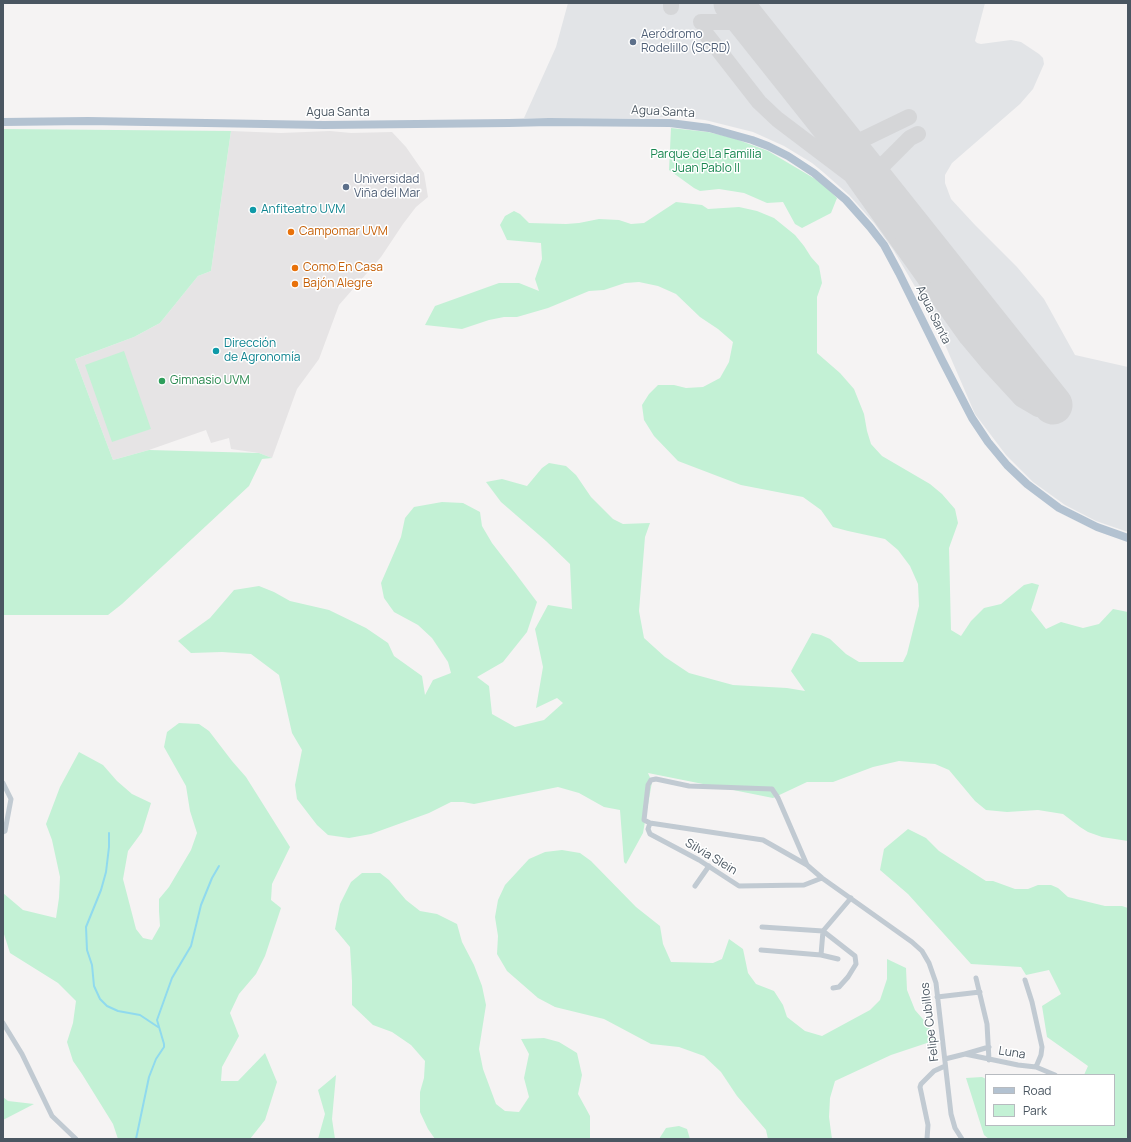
<!DOCTYPE html>
<meta charset="utf-8">
<style>
body{margin:0}
#map{position:relative;width:1131px;height:1142px;overflow:hidden;background:#f5f3f3;font-family:Manrope,sans-serif}
canvas{display:block}
.frame{position:absolute;inset:0;border:4px solid #4a5661;pointer-events:none}
.legend{position:absolute;left:985px;top:1074px;width:130px;height:52px;box-sizing:border-box;background:#fff;border:1px solid #b7bbc0;margin:0;padding:5px 7px;list-style:none;font-size:12px;color:#4a5661}
.legend li{display:flex;align-items:center;gap:8px;height:20px}
.legend b{width:20px;border:1px solid #b7bbc0}
</style>
<div id="map">
<canvas width="1131" height="1142"></canvas>
<div class="frame"></div>
<ul class="legend">
<li><b style="height:5px;background:#b3c2d1"></b>Road</li>
<li><b style="height:11px;background:#c3f1d5"></b>Park</li>
</ul>
</div>
<script>
const c = document.querySelector('canvas').getContext('2d');
c.lineJoin = 'round';
function fill(path, color) {
  c.fillStyle = color;
  c.fill(path, 'evenodd');
}
function poly(rows) {
  const path = new Path2D();
  for (const r of rows) {
    path.moveTo(r[0], r[1]);
    for (let i = 2; i < r.length; i += 2) path.lineTo(r[i], r[i + 1]);
  }
  return path;
}
function strokePath(path, color, width, dash) {
  c.strokeStyle = color;
  c.lineWidth = width;
  c.lineCap = dash ? 'butt' : 'round';
  c.setLineDash(dash || []);
  c.stroke(path);
}
function write(font, color, halo, rows, align = 'center') {
  c.font = font + ' Manrope,sans-serif';
  c.lineWidth = 3;
  c.setLineDash([]);
  c.textBaseline = 'middle';
  c.strokeStyle = halo;
  c.fillStyle = color;
  for (const [text, x, y, turn = 0] of rows) {
    c.save();
    c.translate(x, y);
    c.rotate((+turn || 0) * Math.PI / 180);
    c.textAlign = isNaN(turn) ? turn : align;
    if (halo) c.strokeText(text, 0, 0);
    c.fillText(text, 0, 0);
    c.restore();
  }
}
const education = poly([
 [231,131,281,133,330,131,351,133,392,132,406,147,424,173,428,197,416,207,403,224,381,257,339,305,319,359,297,389,272,458,259,453,231,449,229,438,211,443,206,430,149,450,113,460,75,359,134,337,160,323,198,276,211,271]
]);
const airport = poly([
 [568,3,985,3,975,41,977,43,981,44,1011,40,1021,42,1039,54,1043,58,1044,64,1033,89,1020,104,952,163,945,175,945,183,951,199,975,225,1017,267,1044,299,1075,355,1128,367,1128,532,1096,521,1065,505,1033,482,1006,455,975,414,943,340,917,290,894,251,874,223,849,195,823,172,812,163,784,146,753,132,705,120,677,117,629,118,524,118,556,47]
]);
const green = poly([
 [671,128,708,132,733,138,768,151,822,183,837,198,831,213,802,228,795,224,783,202,767,203,744,193,719,189,700,191,694,188,669,170],
 [3,129,231,131,211,271,198,276,160,323,134,337,75,359,113,460,149,450,259,453,272,458,262,459,249,486,122,604,108,615,3,615],
 [676,202,702,205,708,209,739,207,757,211,774,218,795,235,804,246,811,257,819,266,822,283,817,297,817,353,840,373,854,389,864,414,867,431,871,444,882,456,930,484,942,494,955,509,958,523,949,548,951,630,961,636,971,621,984,608,1001,604,1024,585,1032,583,1039,585,1031,610,1046,629,1061,622,1083,628,1099,624,1113,609,1128,612,1128,841,1102,837,1088,832,1080,827,1063,814,1038,810,1007,812,986,810,975,801,949,770,935,764,899,761,873,767,833,782,807,782,773,798,648,773,652,782,643,833,626,864,624,862,620,810,604,807,579,793,558,787,474,804,463,802,451,802,429,813,371,834,349,838,328,835,317,825,297,799,295,785,302,750,292,733,279,675,251,654,222,652,191,653,178,641,210,618,234,590,259,586,274,592,290,601,329,610,366,628,388,643,394,656,422,676,425,695,433,680,451,673,448,662,432,638,418,625,394,612,384,598,381,583,401,537,405,518,414,507,442,502,463,503,480,512,482,526,492,543,516,574,537,602,527,632,503,662,477,677,489,686,492,714,515,727,544,720,563,703,557,698,536,708,543,667,535,629,548,605,572,609,570,564,546,541,501,502,486,482,502,479,527,486,542,468,549,463,566,466,576,475,591,497,613,519,623,524,650,523,645,537,639,611,644,638,665,657,689,673,733,685,787,688,805,691,791,671,812,633,821,635,830,639,846,654,859,662,903,662,907,654,919,606,918,584,910,566,898,550,885,539,848,531,833,527,821,510,803,497,741,485,678,461,654,436,644,420,642,405,649,394,658,385,674,385,686,388,703,387,720,378,729,362,733,342,718,329,700,317,676,294,658,286,639,282,625,283,604,290,589,291,548,308,517,317,504,317,489,320,462,329,425,325,435,306,499,283,519,283,539,291,535,279,542,259,541,243,507,240,500,225,505,216,514,211,520,214,529,223,566,224,579,223,599,219,619,220,631,224,644,223],
 [124,351,151,429,112,442,85,365],
 [179,723,199,724,209,731,232,761,246,777,290,847,272,884,271,900,281,908,265,956,256,974,239,994,230,1013,239,1036,222,1067,221,1081,238,1081,265,1053,277,1082,265,1120,250,1139,118,1139,113,1124,82,1074,73,1061,67,1042,73,1023,76,1001,58,983,10,953,3,931,3,893,23,910,56,918,59,898,60,877,52,840,46,824,60,787,79,752,103,765,117,781,132,794,151,803,142,832,128,851,123,879,136,929,143,938,152,940,160,926,159,911,159,899,169,887,191,850,197,833,190,811,186,786,164,747,167,732],
 [908,829,926,838,939,851,986,881,993,881,1015,889,1028,889,1038,885,1051,885,1058,888,1068,897,1105,906,1122,906,1128,908,1128,1139,989,1139,984,1135,966,1078,982,1077,986,1079,986,1125,1114,1125,1114,1075,1084,1075,1088,1066,1047,1037,1042,1006,1061,994,1049,970,1026,975,1021,967,971,964,908,894,880,870,884,849],
 [562,850,580,853,591,861,636,907,660,926,663,944,671,962,713,963,722,959,729,939,743,949,748,973,756,984,774,991,783,1005,787,1017,805,1031,822,1036,870,1010,880,1000,887,979,887,959,906,968,907,990,915,1010,928,1025,936,1040,891,1055,835,1081,830,1098,829,1117,832,1139,768,1139,766,1130,737,1096,721,1072,704,1056,679,1047,651,1044,604,1019,555,1007,538,998,507,971,497,954,498,936,495,917,498,900,505,885,529,859,545,852],
 [362,873,380,873,389,880,406,900,420,911,437,914,457,924,462,942,474,965,482,986,486,1005,479,1049,483,1069,496,1104,505,1111,519,1112,529,1097,524,1078,529,1054,521,1039,544,1038,559,1042,577,1053,582,1075,578,1094,590,1116,590,1139,435,1139,428,1129,420,1112,420,1092,424,1078,425,1061,411,1045,392,1032,373,1025,352,1005,352,981,350,947,335,929,340,904,351,882],
 [336,1075,332,1119,335,1139,318,1139,325,1114,318,1090],
 [3,1097,8,1101,34,1104,3,1120],
 [679,1126,687,1129,690,1139,659,1139,666,1128]
]);
const stream = poly([
 [109,833,109,847,106,872,101,890,86,927,87,950,92,965,94,986,100,999,107,1006,118,1011,140,1015,158,1027],
 [136,1139,149,1077,156,1059,164,1047,164,1044,157,1020,172,978,191,946,201,905,212,878,219,866]
]);
const taxiway = poly([
 [671,7,671,3],
 [701,22,748,22],
 [706,34,759,102,777,119,851,175,967,338,987,362,1021,399,1038,409,1053,405],
 [847,147,909,117],
 [871,177,910,138,918,134]
]);
const runway = poly([
 [733,3,1053,405]
]);
const minor = poly([
 [3,783,11,799,5,831,3,832],
 [650,823,648,829,650,834,699,860,739,886,804,885,822,878],
 [807,865,778,798,772,789,689,786,656,779,651,780,648,785,644,820,650,823,763,840,807,865,822,878,912,942,922,951,929,963,936,983,951,1114,955,1128,962,1139],
 [695,886,709,866],
 [762,927,823,931,855,956,856,964,848,977,839,987,833,988],
 [761,950,821,955,838,959],
 [821,955,823,931,851,898],
 [976,978,987,1024,989,1060],
 [1025,980,1032,1002,1042,1047,1041,1055,1036,1067],
 [937,997,980,992],
 [3,1023,22,1054,52,1116,76,1139],
 [965,1054,989,1047],
 [945,1059,965,1054,1018,1065,1036,1067,1055,1075],
 [927,1139,928,1125,920,1087,921,1084,934,1071,945,1066]
]);
const primary = poly([
 [3,122,88,121,324,125,509,123,549,122,670,123,709,128,752,140,768,146,788,156,814,173,846,200,870,227,884,245,899,273,942,360,972,418,988,442,1007,465,1027,484,1059,508,1097,527,1128,538]
]);
const markers = [
 [633,42,4,"#5c6f8a"],
 [346,187,4,"#5c6f8a"],
 [253,210,4,"#0f9aa8"],
 [291,232,4,"#e8710a"],
 [295,268,4,"#e8710a"],
 [295,284,4,"#e8710a"],
 [216,351,4,"#0f9aa8"],
 [162,381,4,"#2e9e5b"]
];
const serviceNames = [
 ["Aeródromo",641,35],
 ["Rodelillo (SCRD)",641,49],
 ["Universidad",354,180],
 ["Viña del Mar",354,194]
];
const streetNames = [
 ["Agua Santa",663,112,3],
 ["Agua Santa",338,113],
 ["Agua Santa",933,315,64],
 ["Silvia Slein",711,857,31],
 ["Felipe Cubillos",930,1022,-97],
 ["Luna",1012,1053,9]
];
const parkNames = [
 ["Parque de La Familia",706,155],
 ["Juan Pablo II",706,169]
];
const cultureNames = [
 ["Anfiteatro UVM",261,210],
 ["Dirección",224,344],
 ["de Agronomía",224,358]
];
const foodNames = [
 ["Campomar UVM",299,232],
 ["Como En Casa",303,268],
 ["Bajón Alegre",303,284]
];
const leisureNames = [
 ["Gimnasio UVM",170,381]
];
fill(education, '#e6e4e5');
fill(airport, '#e2e4e7');
fill(green, '#c3f1d5');
strokePath(stream, '#90daee', 2);
strokePath(taxiway, '#d5d6d8', 16);
strokePath(runway, '#d5d6d8', 39);
strokePath(minor, '#c1cad2', 5);
strokePath(primary, '#b3c2d1', 8);
for (const [x, y, r, color] of markers) {
  const dot = new Path2D();
  dot.arc(x, y, r, 0, 2 * Math.PI);
  c.fillStyle = color;
  c.fill(dot);
  strokePath(dot, '#fff', 1.5);
}
write('12px', '#4e5e75', '#fff', serviceNames, 'left');
write('12px', '#4a5661', '#fff', streetNames);
write('12px', '#17864f', '#fff', parkNames);
write('12px', '#0d838f', '#fff', cultureNames, 'left');
write('12px', '#c56008', '#fff', foodNames, 'left');
write('12px', '#27864d', '#fff', leisureNames, 'left');
</script>
